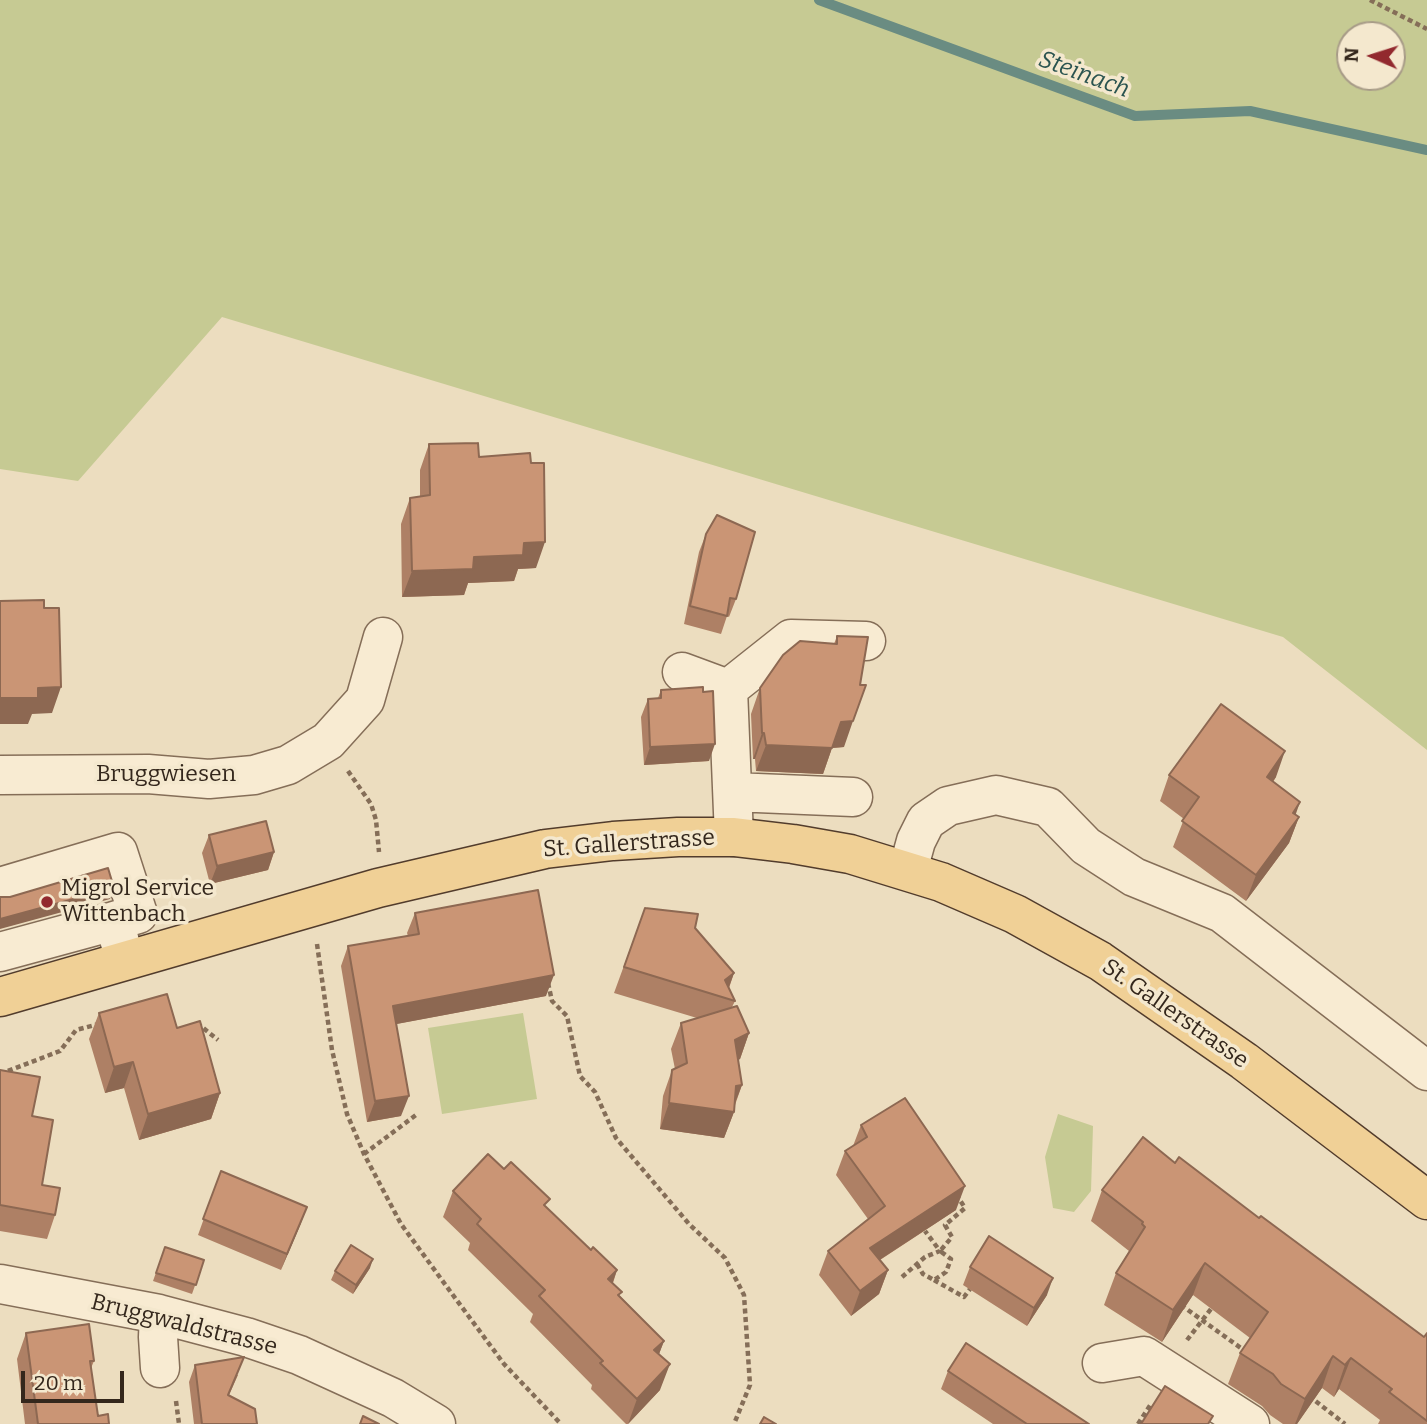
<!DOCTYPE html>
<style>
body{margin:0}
#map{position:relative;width:1427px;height:1424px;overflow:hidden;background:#ecddbf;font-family:Bitter,serif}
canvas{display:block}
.north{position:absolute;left:1336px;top:21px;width:70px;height:70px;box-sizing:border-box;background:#f4e8ce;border:2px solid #a79b87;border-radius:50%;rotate:273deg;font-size:19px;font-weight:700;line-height:28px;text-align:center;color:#34271c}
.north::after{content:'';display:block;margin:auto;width:24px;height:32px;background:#92292e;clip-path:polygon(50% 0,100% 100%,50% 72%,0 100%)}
.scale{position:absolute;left:21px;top:1371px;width:103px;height:32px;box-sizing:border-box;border:4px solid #34271c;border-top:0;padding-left:9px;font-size:21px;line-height:24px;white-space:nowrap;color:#34271c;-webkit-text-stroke:5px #f4e8ce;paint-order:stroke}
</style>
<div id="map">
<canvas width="1427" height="1424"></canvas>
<div class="north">N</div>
<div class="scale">20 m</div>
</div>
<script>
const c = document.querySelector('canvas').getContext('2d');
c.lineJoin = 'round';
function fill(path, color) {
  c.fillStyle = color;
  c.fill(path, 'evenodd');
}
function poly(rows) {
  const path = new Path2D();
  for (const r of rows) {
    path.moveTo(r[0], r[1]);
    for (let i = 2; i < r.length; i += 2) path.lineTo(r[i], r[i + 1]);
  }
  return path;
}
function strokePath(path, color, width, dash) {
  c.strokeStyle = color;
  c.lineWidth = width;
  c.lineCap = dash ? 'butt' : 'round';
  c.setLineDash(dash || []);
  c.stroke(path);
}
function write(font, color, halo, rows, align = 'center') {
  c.font = font + ' Bitter,serif';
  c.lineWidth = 7;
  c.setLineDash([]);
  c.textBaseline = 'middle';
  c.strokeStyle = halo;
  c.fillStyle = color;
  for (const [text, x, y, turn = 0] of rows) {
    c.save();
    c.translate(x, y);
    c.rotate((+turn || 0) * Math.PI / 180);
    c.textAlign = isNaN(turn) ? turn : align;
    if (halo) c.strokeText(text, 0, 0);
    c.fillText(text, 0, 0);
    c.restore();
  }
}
const green = poly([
 [0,0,1427,0,1427,750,1283,637,222,317,78,481,0,469],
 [1392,35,1392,77,1350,77,1350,35],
 [523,1013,537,1099,442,1114,428,1028],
 [1058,1114,1093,1126,1091,1191,1074,1212,1053,1208,1045,1157]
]);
const stream = poly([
 [819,0,1135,116,1250,111,1427,150]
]);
const path = poly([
 [1370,0,1427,29],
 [348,771,371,804,376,820,379,852],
 [317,944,332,1050,347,1114,364,1154,401,1224,447,1287,504,1364,561,1424],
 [548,983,552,1001,567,1016,580,1076,595,1092,616,1138,689,1224,725,1258,744,1295,750,1385,734,1424],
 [197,1023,218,1040],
 [0,1074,60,1051,76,1030,99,1024],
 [364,1154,416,1115],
 [917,1264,923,1274,934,1280,946,1272,951,1259,940,1251,952,1237,945,1225,965,1208,958,1197],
 [902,1277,925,1257,940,1251,925,1231],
 [934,1280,964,1297,970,1289],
 [1181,1305,1245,1351],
 [1187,1340,1214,1305],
 [1309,1396,1345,1424],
 [176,1401,179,1424],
 [1138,1424,1151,1404]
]);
const minor = poly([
 [682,672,728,689],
 [0,775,148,774,209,779,254,775,288,765,328,741,365,700,383,637],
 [733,792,853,797],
 [734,837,728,689,791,639,866,641],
 [908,870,916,841,926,821,948,806,996,795,1048,807,1086,846,1134,877,1222,913,1427,1071],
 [0,887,118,852,138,914,114,921,125,960],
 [0,952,114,921],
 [0,1284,159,1314,246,1337,299,1355,393,1398,436,1424],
 [159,1314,158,1337,160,1368],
 [1102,1363,1144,1356,1250,1424]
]);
const major = poly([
 [0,997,378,888,545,849,613,841,678,837,734,837,793,844,850,854,941,882,1015,914,1100,961,1244,1061,1427,1200]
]);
const wall = poly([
 [429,444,479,457,536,568,518,569,514,581,468,583,464,595,402,597,401,524,410,498,420,496,420,470],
 [706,534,736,599,729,617,727,616,721,634,684,624,699,552],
 [837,636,844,747,832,748,823,774,756,771,755,759,753,759,751,714,760,688,834,644],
 [661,690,703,692,709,761,644,765,641,717,648,699,658,698],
 [1169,775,1276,777,1273,782,1296,815,1299,817,1289,843,1246,901,1173,847,1184,819,1160,801],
 [209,835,274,852,268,870,210,884,202,853],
 [645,908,734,973,729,988,735,1001,732,1007,749,1033,740,1059,738,1060,742,1085,735,1105,734,1112,724,1138,660,1129,663,1096,672,1070,675,1069,671,1049,681,1023,697,1018,614,993],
 [415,913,546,996,396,1024,401,1116,367,1122,341,966,348,946,408,936,407,933],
 [99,1013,177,1028,220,1093,211,1119,139,1140,124,1088,105,1093,89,1039],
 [0,1070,32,1116,42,1185,55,1215,47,1239,0,1231],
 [861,1125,956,1210,880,1260,888,1270,879,1294,851,1316,819,1275,828,1251,868,1219,836,1175,845,1151,853,1146],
 [1175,1163,1259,1218,1424,1337,1427,1333,1427,1424,1378,1424,1380,1420,1339,1389,1334,1397,1322,1388,1297,1424,1283,1424,1270,1415,1262,1406,1228,1384,1240,1353,1250,1338,1193,1295,1162,1342,1104,1305,1116,1273,1129,1251,1091,1221,1102,1190],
 [221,1171,301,1223,281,1270,198,1235],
 [453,1191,547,1208,591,1250,617,1270,613,1283,620,1296,664,1341,659,1354,660,1390,628,1424,626,1424,591,1389,592,1385,530,1322,533,1314,468,1250,470,1243,443,1217],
 [165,1247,204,1260,192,1294,153,1281],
 [970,1267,1047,1295,1027,1326,963,1285],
 [370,1268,353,1294,331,1280,335,1271],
 [26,1333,94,1361,91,1368,98,1416,109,1424,25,1424,17,1359],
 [195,1365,238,1375,229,1395,257,1424,194,1424,189,1382],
 [948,1371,1089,1424,993,1424,941,1389]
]);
const shadedWall = poly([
 [545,542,536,568,518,569,514,581,468,583,464,595,402,597,412,571,474,557,524,543],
 [61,687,52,713,32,714,28,724,0,724,0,698,38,688],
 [853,721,844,747,832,748,823,774,756,771,766,745,841,722],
 [762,733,764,733,755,759,753,759],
 [715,744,709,761,644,765,650,747],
 [1285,751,1276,777,1257,803,1267,777],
 [1300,802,1291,828,1299,817,1289,843,1246,901,1256,875,1293,813],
 [274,852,268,870,210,884,217,866],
 [114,888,110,899,0,929,0,919],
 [734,973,725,998,725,980],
 [554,975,546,996,386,1026,393,1006],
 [749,1033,740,1059,726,1066,735,1040],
 [133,1062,124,1088,105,1093,114,1067],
 [742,1085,732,1111,734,1112,724,1138,660,1129,669,1103],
 [220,1093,211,1119,139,1140,148,1114],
 [409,1096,401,1116,367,1122,375,1101],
 [965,1186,956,1210,861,1272,870,1248],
 [307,1207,301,1223,281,1270,287,1254],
 [373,1259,370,1268,353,1294,356,1285],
 [1205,1263,1193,1295,1162,1342,1173,1310],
 [617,1270,608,1296,608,1279],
 [888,1270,879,1294,851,1316,860,1291],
 [1053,1278,1047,1295,1027,1326,1034,1308],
 [664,1341,654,1367,654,1350],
 [1333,1356,1322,1388,1297,1424,1295,1424,1305,1399],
 [1351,1358,1339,1389,1334,1397,1345,1365],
 [670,1364,660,1390,628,1424,637,1399]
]);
const building = poly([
 [478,443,479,457,530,453,531,463,544,463,545,542,524,543,523,555,474,557,473,569,412,571,410,498,430,495,429,444,478,443],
 [717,515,755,532,736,599,730,598,727,616,690,606,706,534,717,515],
 [44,600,44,608,59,608,61,687,38,688,38,698,0,698,0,601,44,600],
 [837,636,868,637,860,685,866,685,853,721,841,722,832,748,766,745,764,733,762,733,760,688,783,655,800,641,837,644,837,636],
 [703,687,703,692,713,691,715,744,650,747,648,699,661,698,661,690,703,687],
 [1221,704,1285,751,1267,777,1300,802,1293,813,1299,817,1256,875,1182,821,1199,797,1169,775,1221,704],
 [266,821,274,852,217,866,209,835,266,821],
 [108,868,114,888,0,919,0,897,10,897,108,868],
 [538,890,554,975,393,1006,409,1096,375,1101,348,946,419,934,415,913,538,890],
 [645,908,698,914,695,928,734,973,725,980,735,1001,624,967,645,908],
 [167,994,177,1028,200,1021,220,1093,148,1114,133,1062,114,1067,99,1013,167,994],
 [737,1006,749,1033,735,1040,742,1085,736,1086,734,1112,669,1103,672,1070,687,1063,681,1023,737,1006],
 [0,1070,40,1077,32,1116,53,1120,42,1185,60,1188,55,1215,0,1205,0,1070],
 [905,1098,965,1186,870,1248,888,1270,860,1291,828,1251,885,1206,845,1151,867,1137,861,1125,905,1098],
 [1143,1137,1175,1163,1179,1157,1259,1218,1261,1216,1424,1337,1427,1333,1427,1421,1389,1392,1392,1389,1351,1358,1345,1365,1333,1356,1305,1399,1281,1384,1273,1374,1240,1353,1268,1312,1205,1263,1173,1310,1116,1273,1145,1227,1142,1224,1143,1222,1102,1190,1143,1137],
 [488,1154,504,1169,511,1162,550,1199,544,1205,591,1250,593,1247,617,1270,608,1279,622,1292,618,1295,664,1341,654,1350,670,1364,637,1399,600,1363,603,1361,539,1296,545,1290,477,1224,481,1219,453,1191,488,1154],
 [221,1171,307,1207,287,1254,203,1219,221,1171],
 [989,1236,1053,1278,1034,1308,970,1267,989,1236],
 [351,1245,373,1259,356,1285,335,1271,351,1245],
 [165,1247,204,1260,196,1285,156,1273,165,1247],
 [89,1324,94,1361,90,1361,98,1416,108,1414,109,1424,38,1424,26,1333,89,1324],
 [966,1343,1089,1424,1027,1424,948,1371,966,1343],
 [244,1357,228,1395,255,1409,257,1424,202,1424,195,1365,244,1357],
 [1165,1386,1213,1416,1208,1424,1141,1424,1165,1386],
 [363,1416,379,1424,360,1424,363,1416],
 [764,1417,776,1424,760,1424,764,1417]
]);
const markers = [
 [47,902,7,"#92292e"]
];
const streetNames = [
 ["Bruggwiesen",166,775],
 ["St. Gallerstrasse",629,844,-4],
 ["St. Gallerstrasse",1175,1014,35],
 ["Bruggwaldstrasse",184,1325,14]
];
const poiNames = [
 ["Migrol Service",61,889],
 ["Wittenbach",61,915]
];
const waterNames = [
 ["Steinach",1084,75,20]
];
fill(green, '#c6ca93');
strokePath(stream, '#6a8c82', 10);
strokePath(minor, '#856e58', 41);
strokePath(major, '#523c2c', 41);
strokePath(path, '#856e58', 4.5, [5, 3.5]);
strokePath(minor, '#f8ebd2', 38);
strokePath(major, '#f0d096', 38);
fill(wall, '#ae8065');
fill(shadedWall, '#8d6852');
fill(building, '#ca9575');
strokePath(building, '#8d6852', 2);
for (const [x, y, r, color] of markers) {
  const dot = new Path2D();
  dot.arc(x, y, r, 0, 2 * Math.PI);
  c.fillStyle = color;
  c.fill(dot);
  strokePath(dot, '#f4e8ce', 2.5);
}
write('23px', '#34271c', '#f4e8ce', streetNames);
write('23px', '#34271c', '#f4e8ce', poiNames, 'left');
write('italic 24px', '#2b5450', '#f4e8ce', waterNames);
</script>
